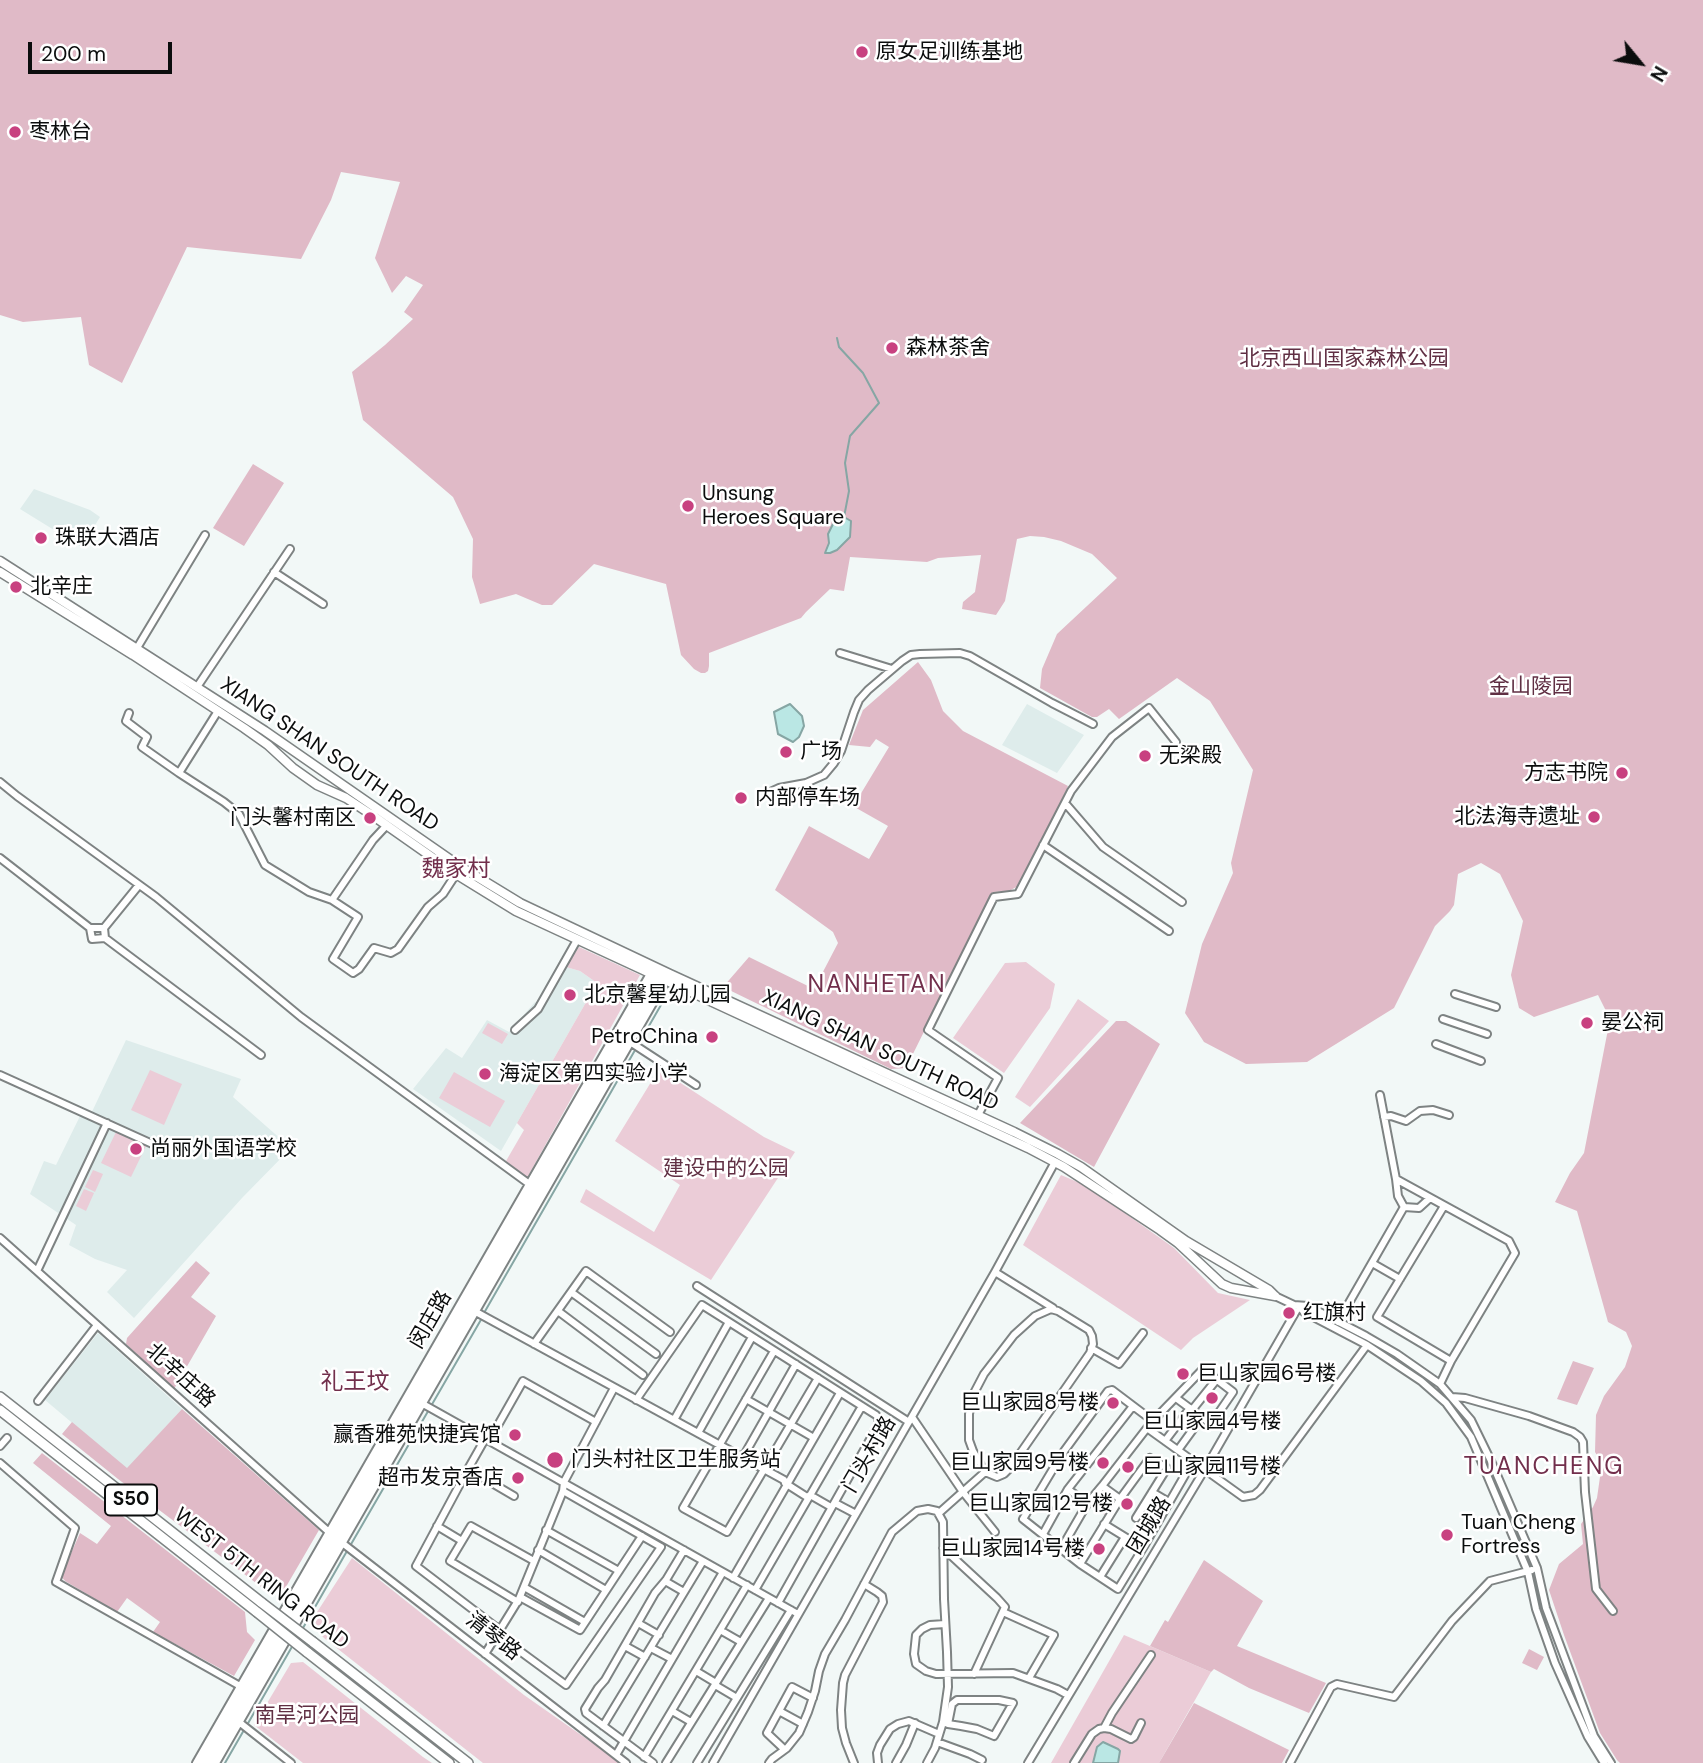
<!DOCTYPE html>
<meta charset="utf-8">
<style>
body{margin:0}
#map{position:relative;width:1703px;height:1763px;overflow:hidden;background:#f2f8f7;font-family:"DM Sans",sans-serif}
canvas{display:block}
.north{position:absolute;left:1605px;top:28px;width:70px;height:70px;-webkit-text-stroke:5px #fff;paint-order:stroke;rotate:120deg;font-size:19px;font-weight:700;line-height:28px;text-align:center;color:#0b0d0d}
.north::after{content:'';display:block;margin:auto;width:24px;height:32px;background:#0b0d0d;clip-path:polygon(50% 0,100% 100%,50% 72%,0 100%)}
.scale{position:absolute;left:28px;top:42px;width:144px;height:32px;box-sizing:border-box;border:4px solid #0b0d0d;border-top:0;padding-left:9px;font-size:21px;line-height:24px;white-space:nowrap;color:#0b0d0d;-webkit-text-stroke:5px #fff;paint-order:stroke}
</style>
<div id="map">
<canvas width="1703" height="1763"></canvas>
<div class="north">N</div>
<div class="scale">200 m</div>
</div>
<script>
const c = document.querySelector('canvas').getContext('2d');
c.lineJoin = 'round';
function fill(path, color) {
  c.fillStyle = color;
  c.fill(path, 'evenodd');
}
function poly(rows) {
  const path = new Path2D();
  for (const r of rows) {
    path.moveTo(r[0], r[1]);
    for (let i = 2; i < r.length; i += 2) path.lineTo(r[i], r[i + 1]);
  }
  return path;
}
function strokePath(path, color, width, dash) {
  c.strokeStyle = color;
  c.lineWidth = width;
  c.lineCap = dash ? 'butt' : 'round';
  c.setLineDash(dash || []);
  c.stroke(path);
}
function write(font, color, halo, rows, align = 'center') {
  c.font = font + ' "DM Sans","Noto Sans SC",sans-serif';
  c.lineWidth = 5;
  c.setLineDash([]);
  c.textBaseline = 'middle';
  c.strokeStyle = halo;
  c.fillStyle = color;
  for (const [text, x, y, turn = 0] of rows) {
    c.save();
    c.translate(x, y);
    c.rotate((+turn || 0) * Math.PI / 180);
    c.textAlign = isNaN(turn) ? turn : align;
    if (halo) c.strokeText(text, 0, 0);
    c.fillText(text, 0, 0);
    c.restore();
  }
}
const built = poly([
 [34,489,90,510,100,517,84,543,80,546,20,509],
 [1027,704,1084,735,1057,773,1002,745],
 [566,967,580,971,597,983,501,1151,413,1089,446,1048,462,1058,487,1020,509,1032,535,1002,542,1007],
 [126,1040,241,1079,233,1097,291,1148,242,1198,134,1318,107,1292,127,1270,95,1259,69,1245,76,1225,30,1194,44,1161,56,1165,81,1114,89,1118],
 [98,1333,182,1409,127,1469,45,1400]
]);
const green = poly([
 [579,947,640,975,527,1178,506,1161,524,1130,517,1123,597,983,580,971,566,967],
 [1026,962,1055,984,1050,1008,1004,1073,953,1038,1005,963],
 [1078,999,1109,1021,1030,1107,1015,1097],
 [488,1023,508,1034,502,1044,482,1033],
 [659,1069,764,1137,795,1152,711,1280,580,1202,586,1189,654,1232,680,1185,615,1141],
 [150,1070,182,1084,164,1125,131,1110],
 [454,1072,505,1101,490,1127,439,1098],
 [116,1132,146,1146,131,1177,101,1163],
 [93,1170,103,1174,95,1192,85,1187],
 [1061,1175,1087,1186,1174,1248,1218,1293,1250,1300,1193,1338,1181,1350,1023,1245],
 [84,1189,94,1193,86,1211,76,1206],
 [1100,1489,1113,1497,1113,1501,1105,1515,1088,1506],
 [352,1558,524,1695,621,1763,483,1763,324,1638,310,1623],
 [1124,1635,1211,1672,1159,1763,1051,1763],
 [303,1662,423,1757,432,1763,303,1763,254,1725,291,1663]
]);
const forest = poly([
 [0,0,1703,0,1703,1763,1620,1763,1617,1760,1600,1733,1564,1635,1549,1590,1559,1564,1583,1544,1581,1524,1593,1507,1597,1498,1601,1470,1598,1457,1595,1452,1596,1415,1604,1396,1625,1367,1632,1346,1626,1332,1608,1322,1577,1211,1555,1202,1570,1173,1584,1153,1610,1019,1598,995,1534,1017,1519,1008,1511,975,1523,921,1500,874,1481,863,1458,874,1454,905,1450,911,1435,926,1394,1008,1307,1062,1246,1064,1204,1042,1185,1013,1202,944,1233,873,1231,863,1253,770,1210,701,1177,678,1119,719,1109,709,1097,717,1092,717,1040,688,1042,669,1057,634,1117,578,1092,554,1061,541,1044,537,1030,536,1017,539,1005,601,996,615,962,609,963,602,975,592,981,555,938,558,927,562,850,557,844,591,830,589,806,612,801,618,709,653,709,666,708,671,705,673,701,673,694,669,681,655,666,584,594,564,552,605,542,605,516,594,480,604,472,577,473,539,453,497,363,420,352,372,385,345,413,319,404,312,423,285,406,276,392,293,375,258,400,182,341,172,331,200,301,259,187,247,122,383,89,365,81,317,23,322,0,315],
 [253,464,284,483,244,546,213,528],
 [918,662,931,680,943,711,963,731,1068,786,1020,885,1009,891,993,892,906,1068,891,1069,723,987,749,957,814,989,838,943,833,932,775,890,809,826,869,859,888,826,828,792,860,795,889,747,876,739,870,747,849,745,863,710],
 [1116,1021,1126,1021,1160,1044,1094,1167,1020,1123],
 [196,1261,210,1273,191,1297,216,1316,174,1389,126,1344,127,1338],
 [1573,1361,1594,1368,1577,1405,1557,1399],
 [182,1409,319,1530,283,1592,272,1595,118,1479,62,1434,72,1422,127,1468],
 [42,1453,245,1612,247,1632,255,1640,234,1676,153,1632,160,1622,127,1598,117,1612,65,1581,61,1576,80,1533,97,1544,111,1526,33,1463],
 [1204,1560,1263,1601,1237,1646,1326,1683,1309,1713,1249,1688,1214,1669,1211,1672,1150,1646,1165,1620,1168,1622],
 [1529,1649,1544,1657,1537,1670,1522,1663],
 [1194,1703,1289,1750,1282,1763,1159,1763]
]);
const water = poly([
 [844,517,851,521,850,537,837,550,830,553,825,553,829,543,828,534,834,522,844,517],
 [790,704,802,716,804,726,799,737,793,742,778,734,774,712,790,704],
 [1103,1742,1118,1749,1120,1751,1118,1763,1093,1763,1097,1747,1103,1742]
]);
const stream = poly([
 [837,338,839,347,863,373,879,403,850,436,845,463,849,491,844,517],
 [484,1313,665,998],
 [350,1546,482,1318],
 [303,1628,347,1551],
 [247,1725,293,1645],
 [225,1763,244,1730]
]);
const minor = poly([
 [274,572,323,604],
 [137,648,205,535],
 [840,653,892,669],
 [197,687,290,549],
 [129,713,126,721,147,737,142,747,179,773,224,802,239,814,265,865,309,892,332,900,358,917,333,959,353,973,359,969,374,948,391,953,398,949,428,907,443,894,458,871],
 [179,773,218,711],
 [0,782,17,796,156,897,301,1017,532,1186],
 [768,793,779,788,806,783,824,775,834,763,841,751,854,712,859,700,868,690,902,661,911,655,920,654,960,653,970,656,1052,703,1093,724],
 [1065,803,1103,847,1182,902],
 [1043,845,1169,931],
 [0,858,90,928],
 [332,900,373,840,387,825],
 [104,928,90,928,92,939,105,938,104,928,139,885],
 [105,938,261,1055],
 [1455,994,1496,1007],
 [1443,1019,1487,1034],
 [515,1030,538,1009,577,940],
 [627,1040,696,1085],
 [1436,1044,1481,1061],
 [0,1075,159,1147],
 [1380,1095,1396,1179,1509,1241,1515,1253,1451,1361,1440,1384],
 [978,1115,998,1078,928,1030,994,897,1018,894,1071,791,1112,737,1149,708,1176,742],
 [1384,1117,1391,1116,1406,1121,1420,1111,1433,1110,1449,1115],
 [1396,1179,1398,1196,1404,1207,1419,1208,1430,1198],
 [1444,1206,1377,1317,1451,1361],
 [0,1238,330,1533],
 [1372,1263,1400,1279],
 [37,1271,107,1123],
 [995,1272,1053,1308],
 [697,1286,909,1422],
 [571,1292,656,1354],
 [1275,1296,1294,1305,1308,1306,1366,1336,1397,1354,1440,1384,1471,1420,1491,1461,1537,1568,1546,1608,1594,1736,1611,1763],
 [1299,1307,1304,1312,1367,1345,1421,1381,1446,1403,1471,1437,1528,1572,1536,1609,1555,1663,1588,1737,1604,1763],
 [1051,1309,1058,1311,1089,1330,1092,1336,1093,1344,1090,1353,1010,1468,1004,1474,997,1477,985,1472,973,1451,969,1440,969,1414,973,1395,984,1374,1014,1335,1035,1316,1051,1309],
 [558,1311,643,1375],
 [476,1312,784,1480,785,1483,807,1497,810,1495,831,1507,835,1503,856,1514],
 [1338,1322,1404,1207],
 [534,1344,586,1271,670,1332],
 [1091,1348,1119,1364,1143,1333],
 [774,1351,683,1508,727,1532,818,1378],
 [1452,1397,1465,1398,1529,1416,1573,1432,1580,1437,1583,1442,1585,1492,1596,1589,1613,1611],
 [746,1399,814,1438],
 [636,1400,702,1305,729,1322],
 [38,1401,97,1325],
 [423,1404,798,1614],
 [1192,1410,1217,1379],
 [912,1417,963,1492,995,1532],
 [674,1420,729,1322,876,1415,879,1419,877,1427,778,1603],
 [1150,1424,1203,1369,1233,1392,1211,1424,1176,1398],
 [698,1433,752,1337],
 [489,1441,523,1381,596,1422],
 [1165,1441,1190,1408],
 [0,1446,7,1438],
 [1178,1450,1202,1417],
 [743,1457,796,1364],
 [0,1463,75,1528,56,1582,240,1686],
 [468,1469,485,1439],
 [1068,1489,1087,1504],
 [1152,1492,1169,1502],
 [939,1513,985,1472],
 [1136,1518,1167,1468,1150,1458,1120,1499,1102,1486,1147,1428,1243,1497,1254,1495,1260,1490,1367,1345],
 [1104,1524,1143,1548,1118,1589,1080,1564,1120,1499],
 [437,1526,462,1541],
 [546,1530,619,1571],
 [1043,1534,1068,1489,1133,1406],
 [341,1542,626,1763],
 [943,1548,997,1598,1005,1607,974,1674],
 [1143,1548,1193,1461],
 [1061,1549,1087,1504,1102,1486],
 [538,1550,606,1590],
 [1080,1564,1023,1519,1062,1454,1108,1391,1112,1390,1153,1421],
 [1100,1577,1125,1537],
 [733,1578,840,1393],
 [665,1581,684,1592],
 [524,1587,585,1622],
 [755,1590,862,1406],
 [520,1597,580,1630,642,1536],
 [518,1602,450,1561,471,1526,534,1561],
 [1003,1612,1054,1635,1029,1678],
 [638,1623,659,1635],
 [945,1624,930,1625,922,1629,916,1635,914,1654,916,1664,926,1671,936,1674,1013,1673,1057,1689,1068,1695],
 [720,1630,741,1642],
 [501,1631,416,1566,468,1469,514,1496],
 [498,1635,566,1685,661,1547,563,1491],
 [625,1646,645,1657],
 [651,1648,672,1659],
 [485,1654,519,1599,563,1491,564,1482,614,1388],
 [696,1671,716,1683],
 [715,1685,737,1698],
 [672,1711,691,1722],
 [779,1711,803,1724],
 [239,1722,291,1763],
 [943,1722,948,1724,961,1726,977,1729,994,1736,1013,1703,999,1700,957,1700,952,1704,948,1724],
 [603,1726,703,1561],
 [1104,1728,1111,1729,1131,1739,1134,1737,1141,1723],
 [937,1742,970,1754,982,1760],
 [784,1749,767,1733,792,1687,813,1698],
 [616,1755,723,1572],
 [644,1757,747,1585],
 [196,1763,651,972],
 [216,1763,667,979],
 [653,1763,586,1713,585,1709,598,1688,605,1680,655,1593,666,1580,684,1550],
 [666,1763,769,1598],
 [697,1763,791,1610],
 [713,1763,995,1272,1055,1162],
 [769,1763,772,1759,787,1748,799,1733,808,1712,815,1691,819,1671,825,1654,845,1620,892,1532,917,1511,928,1509,937,1511,943,1522,944,1599,947,1652,948,1687,943,1722,935,1748,927,1763],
 [854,1763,846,1743,842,1728,841,1710,843,1683,845,1675,883,1602,882,1596,877,1592,864,1584],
 [878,1763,877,1753,880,1745,890,1729,898,1724,909,1721,939,1734],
 [896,1763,906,1745,915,1723],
 [1028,1763,1205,1469,1299,1306],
 [1074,1763,1092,1734,1099,1729,1104,1728,1112,1713,1151,1655],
 [1290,1763,1331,1687,1337,1684,1394,1697,1452,1621,1490,1581,1532,1570]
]);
const major = poly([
 [0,561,265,731,461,867,520,903,670,974,1014,1132,1058,1154,1081,1167,1186,1241,1269,1290,1275,1296],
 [0,572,133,655,244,728,268,745,293,768,317,785,346,798,372,815,456,874,516,911,1028,1148,1064,1167,1160,1230,1178,1243,1222,1284,1231,1288,1275,1296],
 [202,1763,657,972],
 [209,1763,663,974]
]);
const highway = poly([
 [0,1397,262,1603],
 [0,1410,257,1612],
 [313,1642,468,1763],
 [307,1652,449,1763]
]);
const highwayBridge = poly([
 [262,1603,313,1642],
 [257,1612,307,1652]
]);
const markers = [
 [862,52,7,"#c84180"],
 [15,132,7,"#c84180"],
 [892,348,7,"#c84180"],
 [688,506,7,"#c84180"],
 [41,538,7,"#c84180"],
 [16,587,7,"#c84180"],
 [786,752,7,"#c84180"],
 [1145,756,7,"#c84180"],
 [1622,773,7,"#c84180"],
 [741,798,7,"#c84180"],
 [1594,817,7,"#c84180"],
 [370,818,7,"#c84180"],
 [570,995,7,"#c84180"],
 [1587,1023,7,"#c84180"],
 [712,1037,7,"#c84180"],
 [485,1074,7,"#c84180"],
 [136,1149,7,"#c84180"],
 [1289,1313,7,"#c84180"],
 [1183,1374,7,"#c84180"],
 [1212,1398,7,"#c84180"],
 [1113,1403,7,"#c84180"],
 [515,1435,7,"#c84180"],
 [555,1460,9,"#c84180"],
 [1103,1463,7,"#c84180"],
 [1128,1467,7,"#c84180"],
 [518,1478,7,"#c84180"],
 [1127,1504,7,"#c84180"],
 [1447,1535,7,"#c84180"],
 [1099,1549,7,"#c84180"]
];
const shields = [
 [131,1500,52]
];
const shieldNames = [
 ["S50",131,1500]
];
const poiNames = [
 ["原女足训练基地",876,52],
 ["枣林台",29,132],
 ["森林茶舍",906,348],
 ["Unsung",702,494],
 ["Heroes Square",702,518],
 ["珠联大酒店",55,538],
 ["北辛庄",30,587],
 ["广场",800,752],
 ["无梁殿",1159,756],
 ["方志书院",1608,773,"right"],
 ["内部停车场",755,798],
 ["北法海寺遗址",1580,817,"right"],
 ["门头馨村南区",356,818,"right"],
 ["北京馨星幼儿园",584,995],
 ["晏公祠",1601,1023],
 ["PetroChina",698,1037,"right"],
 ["海淀区第四实验小学",499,1074],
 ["尚丽外国语学校",150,1149],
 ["红旗村",1303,1313],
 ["巨山家园6号楼",1197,1374],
 ["巨山家园8号楼",1099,1403,"right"],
 ["巨山家园4号楼",1212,1422,"center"],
 ["赢香雅苑快捷宾馆",501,1435,"right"],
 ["门头村社区卫生服务站",571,1460],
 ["巨山家园9号楼",1089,1463,"right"],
 ["巨山家园11号楼",1142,1467],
 ["超市发京香店",504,1478,"right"],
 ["巨山家园12号楼",1113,1504,"right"],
 ["Tuan Cheng",1461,1523],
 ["Fortress",1461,1547],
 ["巨山家园14号楼",1085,1549,"right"]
];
const parkNames = [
 ["北京西山国家森林公园",1344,359],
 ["金山陵园",1531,687],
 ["建设中的公园",726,1169],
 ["南旱河公园",307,1716]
];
const streetNames = [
 ["XIANG SHAN SOUTH ROAD",329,755,34],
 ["XIANG SHAN SOUTH ROAD",880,1051,25],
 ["闵庄路",431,1320,-60],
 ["北辛庄路",180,1376,42],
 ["门头村路",870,1455,-60],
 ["团城路",1150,1526,-59],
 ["WEST 5TH RING ROAD",261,1579,38],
 ["清琴路",493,1637,38]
];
const neighbourhoodNames = [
 ["魏家村",456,870],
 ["礼王坟",355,1383]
];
const quarterNames = [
 ["NANHETAN",877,986],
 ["TUANCHENG",1544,1468]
];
fill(built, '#deeceb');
fill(green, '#ebccd7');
fill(forest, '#e0bac7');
fill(water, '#bae7e4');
strokePath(water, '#86a6a4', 2);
strokePath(stream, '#86a6a4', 2);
strokePath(minor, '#7e8383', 10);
strokePath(major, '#7e8383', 11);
strokePath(highway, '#7e8383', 12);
strokePath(minor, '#fff', 6);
strokePath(major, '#fff', 8);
strokePath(highway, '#fff', 9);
strokePath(highwayBridge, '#7e8383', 12, []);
strokePath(highwayBridge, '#fff', 9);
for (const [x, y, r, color] of markers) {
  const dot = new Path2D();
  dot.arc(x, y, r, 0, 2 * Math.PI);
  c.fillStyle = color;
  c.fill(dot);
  strokePath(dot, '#fff', 2.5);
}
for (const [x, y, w] of shields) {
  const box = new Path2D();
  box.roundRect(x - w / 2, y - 15.5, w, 31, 5);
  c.fillStyle = '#fff';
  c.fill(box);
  strokePath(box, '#0b0d0d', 2);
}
write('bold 19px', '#0b0d0d', null, shieldNames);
write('21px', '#0b0d0d', '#fff', poiNames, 'left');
write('21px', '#602f43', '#fff', parkNames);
write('21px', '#0b0d0d', '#fff', streetNames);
write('23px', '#722f4c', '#fff', neighbourhoodNames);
c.letterSpacing = '2px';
write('24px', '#722f4c', '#fff', quarterNames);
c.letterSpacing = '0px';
</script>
